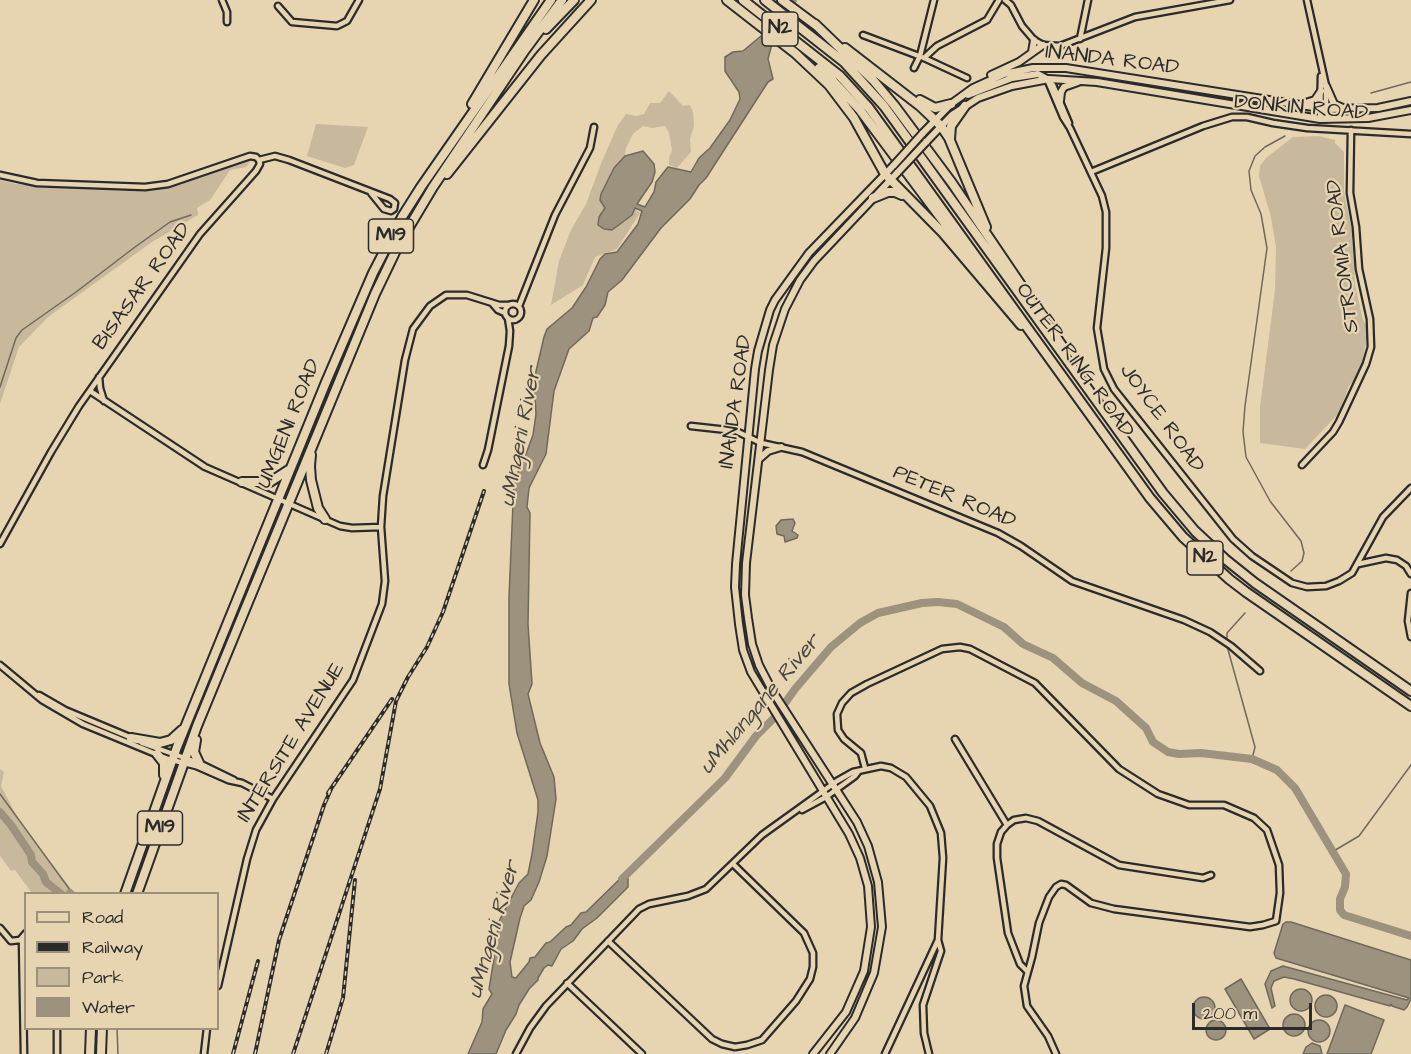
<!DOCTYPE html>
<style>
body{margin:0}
#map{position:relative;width:1411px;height:1054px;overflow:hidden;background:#e7d5b2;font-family:"Architects Daughter",sans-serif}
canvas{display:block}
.legend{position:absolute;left:24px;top:892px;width:195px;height:138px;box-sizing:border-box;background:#e7d5b2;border:2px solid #9c917c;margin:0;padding:8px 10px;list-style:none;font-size:18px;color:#2b2b2b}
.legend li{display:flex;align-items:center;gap:12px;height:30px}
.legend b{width:30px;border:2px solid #9c917c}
.scale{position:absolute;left:1192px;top:1003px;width:120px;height:27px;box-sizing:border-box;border:3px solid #2b2b2b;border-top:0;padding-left:8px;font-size:18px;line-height:21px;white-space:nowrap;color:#2b2b2b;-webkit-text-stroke:4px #e7d5b2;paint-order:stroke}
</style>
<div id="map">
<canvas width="1411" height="1054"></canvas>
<ul class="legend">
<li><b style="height:8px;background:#e7d5b2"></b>Road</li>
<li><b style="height:8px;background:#2b2b2b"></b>Railway</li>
<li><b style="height:16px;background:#c8b99c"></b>Park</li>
<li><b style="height:16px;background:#9d927d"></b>Water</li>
</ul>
<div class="scale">200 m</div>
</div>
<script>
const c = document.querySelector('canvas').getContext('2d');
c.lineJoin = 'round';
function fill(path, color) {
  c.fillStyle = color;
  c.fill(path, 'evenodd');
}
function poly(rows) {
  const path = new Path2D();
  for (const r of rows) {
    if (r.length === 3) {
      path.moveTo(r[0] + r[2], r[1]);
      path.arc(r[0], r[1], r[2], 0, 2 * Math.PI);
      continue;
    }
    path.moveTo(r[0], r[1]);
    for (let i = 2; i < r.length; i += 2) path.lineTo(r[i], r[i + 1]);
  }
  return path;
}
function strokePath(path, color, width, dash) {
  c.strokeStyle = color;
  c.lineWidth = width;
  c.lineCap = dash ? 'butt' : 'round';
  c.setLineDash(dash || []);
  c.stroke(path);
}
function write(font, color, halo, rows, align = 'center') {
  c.font = font + ' "Architects Daughter",sans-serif';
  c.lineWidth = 4.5;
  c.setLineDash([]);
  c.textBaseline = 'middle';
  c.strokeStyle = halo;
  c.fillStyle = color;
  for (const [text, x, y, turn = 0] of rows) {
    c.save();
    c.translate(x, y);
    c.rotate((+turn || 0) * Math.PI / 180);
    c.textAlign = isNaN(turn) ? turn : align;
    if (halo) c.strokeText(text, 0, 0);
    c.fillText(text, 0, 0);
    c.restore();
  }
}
const green = poly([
 [669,91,683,106,690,105,693,112,694,126,690,139,691,152,677,168,669,165,669,158,672,150,669,133,665,126,652,128,643,126,633,134,626,148,625,156,614,168,605,208,599,217,612,229,632,215,635,209,640,213,617,249,595,257,583,285,551,305,559,261,571,230,586,204,602,161,618,125,626,114,636,116,644,114,650,103,660,103],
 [316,124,368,127,354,165,345,168,307,156],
 [1319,136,1335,140,1335,143,1344,152,1344,192,1352,230,1355,285,1363,320,1366,325,1367,339,1361,366,1354,380,1349,386,1339,413,1305,449,1260,443,1260,407,1275,290,1276,247,1271,217,1259,176,1260,166,1266,158,1293,137],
 [249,160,251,160,246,167,230,170,210,200,197,208,198,215,152,242,48,317,19,347,0,404,0,180,16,184,143,190,161,188],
 [0,769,4,772,1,786,21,824,74,893,32,893,15,870,11,871,0,856]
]);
const water = poly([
 [761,36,772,44,768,59,773,79,768,82,706,178,699,185,690,199,661,228,622,280,608,292,605,305,597,317,593,318,589,331,569,349,554,391,546,454,529,488,527,507,530,513,528,624,532,684,528,694,540,743,554,777,556,799,547,856,539,882,531,900,524,906,520,918,510,962,512,977,516,978,529,962,530,958,535,957,546,943,550,942,566,927,571,925,581,913,586,912,628,871,628,887,597,918,582,929,573,941,561,949,552,966,548,965,544,968,538,978,538,980,529,989,519,1005,516,1014,506,1030,496,1054,468,1054,482,1022,483,1009,492,994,489,989,494,958,493,942,498,930,498,923,519,883,528,874,532,854,538,812,538,800,517,733,509,684,509,597,514,480,523,462,533,435,536,414,534,380,544,337,547,329,572,308,586,287,600,259,605,254,617,252,638,224,642,211,635,208,632,215,612,230,604,229,598,225,599,217,605,208,600,200,601,194,614,168,625,156,643,151,654,164,655,172,652,182,637,204,645,207,654,192,656,182,668,167,691,172,699,158,710,148,730,120,740,99,739,92,725,71,725,57,733,52,743,51,761,36],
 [793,519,795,523,792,531,798,535,797,538,785,542,784,536,777,534,776,526,781,520,793,519],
 [1286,922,1291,922,1411,960,1411,999,1407,1007,1404,1010,1392,1006,1391,1004,1390,1006,1294,979,1284,977,1274,981,1271,988,1275,1006,1272,1008,1265,984,1271,971,1283,966,1407,1000,1409,998,1276,958,1274,953,1283,924,1286,922],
 [1241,979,1270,1029,1254,1039,1225,989,1241,979],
 [1301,1000,11],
 [1326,1006,11],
 [1204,1008,11],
 [1345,1005,1384,1020,1371,1054,1327,1054,1345,1005],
 [1294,1025,11],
 [1216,1030,10],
 [1319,1031,11],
 [1312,1043,1320,1046,1322,1054,1303,1054,1306,1047,1312,1043]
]);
const stream = poly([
 [1371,93,1411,82],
 [1285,136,1265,147,1255,156,1249,171,1251,190,1261,214,1267,248,1245,406,1243,432,1246,457,1270,501,1301,541,1304,553,1302,561,1291,571],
 [0,387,16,338,22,330,76,292,135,247,170,222,191,215],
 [1227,641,1227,633,1245,613],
 [1227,646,1255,747,1252,759],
 [0,794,73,894],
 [1332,852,1359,836,1411,765],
 [117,1028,118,1054]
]);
const river = poly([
 [762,49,793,0],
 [0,812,11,825,31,855,32,862,43,874,46,882,61,894],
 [622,879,725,778,756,736,776,716,795,689,831,647,860,623,878,613,922,603,938,602,957,604,1004,627,1023,644,1053,658,1082,683,1116,701,1146,728,1153,742,1168,752,1179,754,1201,753,1252,759,1277,770,1295,788,1346,874,1345,887,1340,899,1340,910,1344,915,1411,936],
 [70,893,71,894]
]);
const street = poly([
 [222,0,227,12,227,22],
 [1005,0,1011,5,1022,26,1034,40,1043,45,1060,46,1135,17,1230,0],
 [1307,0,1326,86,1326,119],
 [278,6,292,22,337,26,347,21,359,0],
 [863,35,924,58,967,78],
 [1080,39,1088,0],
 [924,58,937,46,987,20,999,0],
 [914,68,920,56,934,0],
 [1047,79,1063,117,1070,128,1102,196,1106,212,1106,248,1097,328,1104,369,1114,389,1233,539,1252,556,1292,583,1307,587,1326,586,1339,581,1352,573,1383,517,1411,488],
 [1047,80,1053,85,1069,123],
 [1320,119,1321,76],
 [259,160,275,156,289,160,390,199,395,203,394,209,391,211,384,209,371,193],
 [1091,172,1203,126,1232,117,1247,117,1273,123,1307,128,1411,134],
 [0,175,37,183,145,187,168,184,250,156,256,157,259,160],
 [492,303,498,310,505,313],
 [513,312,8],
 [519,306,555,215,590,148,594,127],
 [99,377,100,388,104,401],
 [90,391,205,467,340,526,352,528,381,527],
 [691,426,736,431,761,443,802,452,998,533,1021,546,1072,581,1184,620,1210,632,1231,646,1260,671],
 [483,465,488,450,509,346,510,331,508,318],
 [1302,465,1333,432,1339,422,1366,364,1371,347,1370,319,1359,269,1356,227,1350,193,1351,130],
 [0,544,51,452,79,406,200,234,256,171,260,164,259,160],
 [1358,564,1386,558,1397,560,1406,566,1411,574],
 [1411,593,1408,621,1411,637],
 [0,665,42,700,83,724,168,759,196,766,228,780,242,783,273,799],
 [39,695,65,710,132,738],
 [955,739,1007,825],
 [142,743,199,763,234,780],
 [865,768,861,753,844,739,838,730,837,714,842,703,851,693,867,684,942,649,960,647,970,649,1035,683,1119,769,1158,794,1189,805,1224,805,1254,818,1267,830,1279,865,1280,893,1276,921,1263,925,1250,927,1114,909,1091,903,1066,885,1061,884,1056,887,1049,897,1039,923,1032,957,1024,986,1027,1006,1048,1036,1056,1054],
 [802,810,826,797,855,776,858,772],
 [0,928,11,941,20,940,26,933],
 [22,938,24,1054],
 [608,941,712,1039,722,1044,735,1047,747,1045,762,1040,796,1001,810,979,813,967,813,953,804,933,733,864],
 [1027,971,1020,964,1008,933,997,858,997,844,1001,832,1007,825,1014,820,1026,818,1038,821,1119,865,1203,878,1211,875],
 [567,983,642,1054],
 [218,986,247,859,256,830,273,799,353,680,382,604,385,581,381,527,383,496,405,360,413,329,430,306,446,295,467,295,499,305,508,305],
 [57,1054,57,1028],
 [204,1054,207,1028],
 [516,1054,530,1028,546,1006,639,909,649,904,688,896,706,889,762,835,837,781,853,772,881,766,891,768,906,777,930,806,941,833,943,858,938,940,885,1054],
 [929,1054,924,1033,923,1005,941,951,938,940]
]);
const secondary = poly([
 [1032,52,1034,40],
 [991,75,1019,62,1043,45],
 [1326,86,1334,104,1343,108],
 [968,95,1012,78,1038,74,1047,79],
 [1060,101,1061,92,1064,87,1078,82],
 [1302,104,1315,100,1321,91],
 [922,134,951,104,973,88,1004,74,1033,68,1066,68,1326,109,1378,108,1411,101],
 [926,142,952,115,978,98,1012,86,1049,79,1097,82,1320,119,1368,118,1411,110],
 [759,459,768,451,781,447],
 [813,1054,846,1012,864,971,871,927,868,886,860,858,849,834,751,672,743,650,739,624,735,587,736,564,755,369,758,351,770,310,775,300,809,253,894,165],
 [830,1054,855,1018,874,973,882,927,878,882,868,846,857,822,773,692,759,665,752,644,748,618,745,595,746,563,769,370,773,345,785,309,800,280,814,261,898,172]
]);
const highway = poly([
 [727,0,795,53,829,85,854,118,885,174,943,233,1021,325],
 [743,0,840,76,869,108,1150,498,1183,537,1229,579,1246,592,1411,706],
 [765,0,844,62,884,106,1163,493,1195,531,1225,559,1255,583,1411,691],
 [782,0,817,26],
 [815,24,873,80,894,105,952,183,1065,350],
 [546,29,574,0],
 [845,48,920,106,941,126,949,138,986,227],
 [819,68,833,81,860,110,985,277],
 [920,100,935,108,951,104],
 [472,104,534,0],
 [950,139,951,126,965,106],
 [447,174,541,55,591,0],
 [873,198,888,192,895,192,902,195],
 [311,455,310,466,311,480,318,508,325,519],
 [242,482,270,482,290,469],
 [131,738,160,743,171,740,182,730],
 [196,740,194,752,199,763],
 [157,754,164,763,164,775],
 [125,894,177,747,326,382,373,273,402,217,421,187,551,0],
 [137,894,197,726,375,294,399,244,433,187,525,50,562,0],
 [90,1054,91,1028],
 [101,1054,102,1028]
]);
const rail = poly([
 [328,793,392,699],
 [233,1054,258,961],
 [255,1054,279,940,324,805,332,787],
 [293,1054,380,789,396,701,408,677,427,647,443,612,484,491],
 [326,1054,343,998,355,880]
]);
const secondaryBridge = poly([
 [894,165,922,134],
 [898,172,926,142]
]);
const shields = [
 [780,29,36],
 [391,236,45],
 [1205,558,36],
 [160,828,45]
];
const shieldNames = [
 ["N2",780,29],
 ["M19",391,236],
 ["N2",1205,558],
 ["M19",160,828]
];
const streetNames = [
 ["INANDA ROAD",1112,61,7],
 ["DONKIN ROAD",1301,109,5],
 ["STROMIA ROAD",1344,256,-97],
 ["BISASAR ROAD",143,287,-54],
 ["OUTER RING ROAD",1074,361,54],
 ["INANDA ROAD",737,402,-82],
 ["JOYCE ROAD",1161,419,54],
 ["UMGENI ROAD",290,424,-68],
 ["PETER ROAD",954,498,23],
 ["INTERSITE AVENUE",292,743,-58]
];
const waterNames = [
 ["uMngeni River",522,437,-79],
 ["uMhlangane River",761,705,-50],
 ["uMngeni River",495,930,-74]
];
fill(green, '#c8b99c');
fill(water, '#9d927d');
strokePath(water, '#6f695c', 1.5);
strokePath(stream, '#6f695c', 1.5);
strokePath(river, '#9d927d', 8);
strokePath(street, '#2b2b2b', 9);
strokePath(secondary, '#2b2b2b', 10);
strokePath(highway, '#2b2b2b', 12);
strokePath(street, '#e7d5b2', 4.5);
strokePath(secondary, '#e7d5b2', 6);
strokePath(highway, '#e7d5b2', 8);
strokePath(rail, '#2b2b2b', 4);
strokePath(rail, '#e7d5b2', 1.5, [4.5]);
strokePath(secondaryBridge, '#2b2b2b', 10, []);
strokePath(secondaryBridge, '#e7d5b2', 6);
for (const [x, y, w] of shields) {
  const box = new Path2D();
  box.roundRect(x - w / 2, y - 17, w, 34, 4.5);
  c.fillStyle = '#e7d5b2';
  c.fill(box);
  strokePath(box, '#2b2b2b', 1.5);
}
write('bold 20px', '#2b2b2b', null, shieldNames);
write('21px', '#2b2b2b', '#e7d5b2', streetNames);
write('italic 22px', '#484540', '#e7d5b2', waterNames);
</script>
